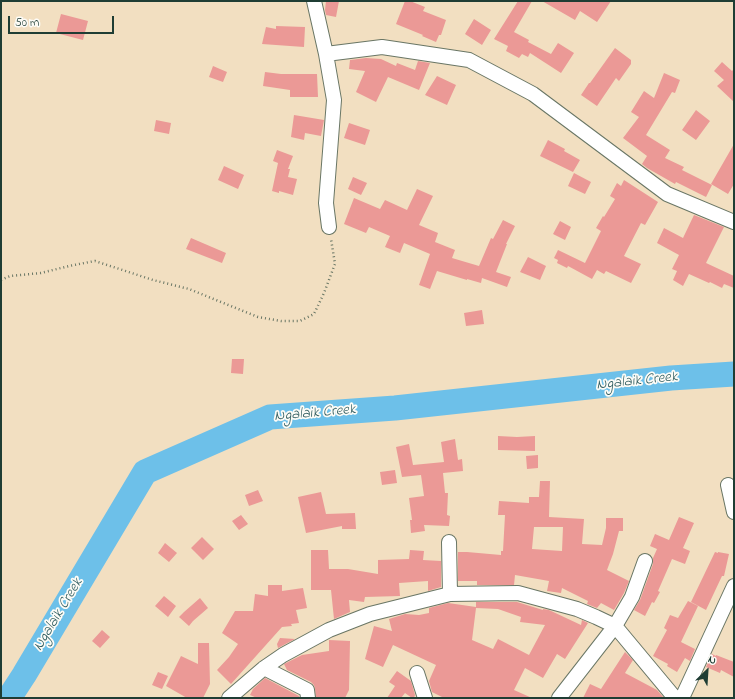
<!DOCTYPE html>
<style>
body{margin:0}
#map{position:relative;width:735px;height:699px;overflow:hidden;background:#f2dfc1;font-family:"Indie Flower",sans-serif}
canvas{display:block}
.frame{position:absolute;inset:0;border:2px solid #1f3d34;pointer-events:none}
.north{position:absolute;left:687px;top:651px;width:40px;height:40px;-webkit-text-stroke:3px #fdfcf7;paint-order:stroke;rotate:25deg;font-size:11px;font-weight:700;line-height:16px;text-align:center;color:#1f3d34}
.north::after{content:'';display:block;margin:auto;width:14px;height:18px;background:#1f3d34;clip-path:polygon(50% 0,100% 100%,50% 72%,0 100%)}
.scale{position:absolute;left:8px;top:16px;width:106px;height:18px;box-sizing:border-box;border:2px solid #1f3d34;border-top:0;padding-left:5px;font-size:12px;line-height:14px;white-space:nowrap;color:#1f3d34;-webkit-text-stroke:3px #fdfcf7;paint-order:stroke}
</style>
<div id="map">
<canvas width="735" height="699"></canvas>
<div class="frame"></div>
<div class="north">N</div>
<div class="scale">50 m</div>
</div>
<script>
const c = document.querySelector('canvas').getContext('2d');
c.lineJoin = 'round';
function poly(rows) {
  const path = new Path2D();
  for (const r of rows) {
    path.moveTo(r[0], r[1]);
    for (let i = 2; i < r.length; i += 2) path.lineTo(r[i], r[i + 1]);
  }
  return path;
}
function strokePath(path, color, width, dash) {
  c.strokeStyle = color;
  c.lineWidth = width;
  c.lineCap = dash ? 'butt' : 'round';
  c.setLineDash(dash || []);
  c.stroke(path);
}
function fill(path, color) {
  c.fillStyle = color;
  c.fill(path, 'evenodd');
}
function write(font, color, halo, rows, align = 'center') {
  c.font = font + ' "Indie Flower",sans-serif';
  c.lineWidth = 3.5;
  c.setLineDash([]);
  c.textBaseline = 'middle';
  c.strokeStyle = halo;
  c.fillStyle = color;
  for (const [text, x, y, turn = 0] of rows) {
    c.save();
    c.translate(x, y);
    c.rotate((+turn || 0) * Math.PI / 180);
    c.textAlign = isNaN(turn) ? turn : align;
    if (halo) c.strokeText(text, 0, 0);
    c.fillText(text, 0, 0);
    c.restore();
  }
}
const river = poly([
 [9,698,24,675,145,472,270,417,395,408,671,378,734,374]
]);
const building = poly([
 [326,1,339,1,336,17,326,15,325,10],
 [405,1,410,1,425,7,423,11,446,20,441,35,439,35,436,42,422,36,423,35,396,24],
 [518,1,532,1,514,32,529,40,528,42,551,54,558,43,574,53,561,73,530,53,528,57,522,54,519,58,506,51,508,46,494,39],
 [542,1,611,1,597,22,580,11,575,20],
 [61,14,88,21,83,40,56,33],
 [474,19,491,30,482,45,465,34],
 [276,26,305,27,304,47,262,44,266,27,276,29],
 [615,48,631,60,631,64,619,81,616,78,597,106,581,95,589,83,590,83],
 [366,58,381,59,396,66,397,63,415,70,418,61,430,63,419,90,388,77,376,102,356,92,365,71,349,69,350,60],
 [722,62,732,71,734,69,734,102,717,86,724,80,714,71],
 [213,66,227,72,223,82,209,77],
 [265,72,281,74,317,74,318,97,290,97,290,90,263,86],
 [664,73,680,80,675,93,672,92,646,135,670,150,665,158,684,167,682,170,712,185,706,197,676,182,675,184,647,168,642,164,647,156,623,138,639,117,631,112,644,91,654,98],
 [437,76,456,85,447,105,425,95],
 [696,110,710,121,696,140,682,130],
 [294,115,324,120,321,136,305,133,304,140,291,137],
 [156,120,171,123,169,134,154,131],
 [349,123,370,130,365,145,344,138],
 [548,140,565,149,564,151,580,160,573,172,540,156],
 [734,144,734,184,728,194,711,184],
 [277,150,293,156,288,169,290,169,288,177,297,179,293,195,279,191,279,193,272,191,278,163,273,161],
 [224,166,244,175,238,189,218,180],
 [574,173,591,182,585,194,568,186],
 [353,177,367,183,361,195,348,189],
 [624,180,658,202,645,225,641,223,624,256,641,264,631,283,606,271,604,274,597,270,592,279,568,266,567,268,557,263,558,260,554,258,558,250,585,263,601,231,596,228,603,216,604,217,615,199,610,196,617,183,621,186],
 [417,189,433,196,419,225,438,233,435,242,455,250,452,258,479,266,491,238,493,239,503,220,515,226,506,244,507,244,496,272,511,277,507,287,482,278,481,283,467,279,467,280,437,271,430,289,419,285,430,254,404,243,400,253,385,247,390,236,369,227,366,233,344,224,354,198,380,209,385,200,407,210],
 [694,215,724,227,706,263,734,276,734,288,724,284,722,288,710,282,709,283,689,274,683,286,673,280,677,271,672,269,679,255,657,243,664,228,683,238],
 [560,221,571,227,565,240,553,234],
 [191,238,226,253,222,263,186,249],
 [528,257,546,266,540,280,520,272],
 [482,310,484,324,466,326,464,313],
 [232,359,244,359,243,374,231,373],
 [498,436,517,437,535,436,535,451,498,450],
 [455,439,458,460,462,459,463,471,443,473,445,493,448,493,447,515,450,516,449,526,424,525,425,531,411,533,410,520,412,520,409,498,424,496,421,475,402,477,396,447,409,444,413,465,444,462,441,442],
 [538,455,538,468,527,469,526,456],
 [395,470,397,483,382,485,380,472],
 [540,481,550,481,549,517,584,519,582,544,602,545,606,528,606,518,623,518,623,531,619,531,613,554,607,570,629,581,624,593,614,610,601,603,597,608,587,604,588,601,562,588,561,593,547,591,549,581,515,575,514,585,477,585,477,581,458,581,458,552,467,552,501,555,501,551,503,551,505,515,498,515,499,501,529,503,529,497,539,497],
 [534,527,563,527,562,551,532,549],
 [258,490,263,501,249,506,245,495],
 [321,492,326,514,355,513,356,529,342,529,342,526,306,533,298,497],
 [241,515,248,524,239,530,232,521],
 [679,517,694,523,683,548,690,551,685,564,672,559,658,591,660,592,654,603,652,602,645,616,634,610,640,600,653,564,653,558,657,549,650,546,655,534,669,540],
 [202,537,214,549,203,560,191,548],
 [165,543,177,553,169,562,158,553],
 [311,550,328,550,329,569,348,569,378,574,378,560,409,559,410,550,424,551,423,560,441,561,441,587,428,591,428,581,399,583,400,596,365,597,364,602,349,600,350,612,334,619,331,590,311,590],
 [715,552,718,553,718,552,729,554,724,576,722,576,706,610,691,602],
 [268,585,282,585,282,591,303,588,307,608,296,610,299,623,291,624,292,626,282,627,231,684,217,670,229,657,238,644,222,633,235,611,253,611,255,594,268,596],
 [164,596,176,606,168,617,155,606],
 [200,598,208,608,193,621,189,626,179,617,184,612],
 [688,601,698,606,681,642,695,649,690,661,685,658,677,672,667,666,668,664,653,656,667,630,664,628,670,615,678,618],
 [476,602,517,602,543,610,543,609,549,610,581,625,582,620,588,623,565,659,557,654,543,678,525,668,514,690,532,698,444,698,432,692,429,681,436,665,393,645,383,667,365,659,374,626,392,631,389,619,405,614,419,615,429,613,429,608,448,603,476,607],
 [476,608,498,609,521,617,520,622,545,625,529,655,498,639,493,649,472,640],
 [102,630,110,637,100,648,92,641],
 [280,638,295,639,278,648,277,644],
 [329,640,350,641,349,690,345,698,316,698,315,689,314,685,311,682,287,670,284,664,302,655,329,651],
 [198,643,209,643,210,684,203,698,187,698,166,686,181,656,198,664],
 [625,652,633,660,625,673,657,690,664,698,583,698,590,684,601,689],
 [712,654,716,656,716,655,734,662,734,677,721,670,720,673,706,667],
 [397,671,411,681,415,695,414,698,412,698,405,693,401,698,387,698,395,686,389,682],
 [158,672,168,676,162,689,152,685],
 [265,678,299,696,299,698,257,698,250,695,253,689]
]);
const path = poly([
 [1,280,10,276,41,273,69,266,95,261,153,280,189,289,258,317,281,321,300,321,314,314,324,293,335,264,331,239]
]);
const street = poly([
 [314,1,326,54,382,47,469,60,533,94,667,194,734,222],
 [326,54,334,100,326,203,329,227],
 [728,485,734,512],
 [449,542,450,594],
 [264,668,307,690,308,698],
 [417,673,425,698],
 [229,698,264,668,283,655,329,630,370,614,450,594,518,593,577,609,596,617,615,626,675,698],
 [559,698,615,626,632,597,645,561],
 [682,698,734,586]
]);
const waterNames = [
 ["Ngalaik Creek",637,382,-6],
 ["Ngalaik Creek",315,414,-5],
 ["Ngalaik Creek",59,615,-59]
];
strokePath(river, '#6dc0e9', 25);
fill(building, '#eb9996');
strokePath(street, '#697665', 16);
strokePath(path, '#697665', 2.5, [1, 3]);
strokePath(street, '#fff', 14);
write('italic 15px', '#325e61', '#fdfcf7', waterNames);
</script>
